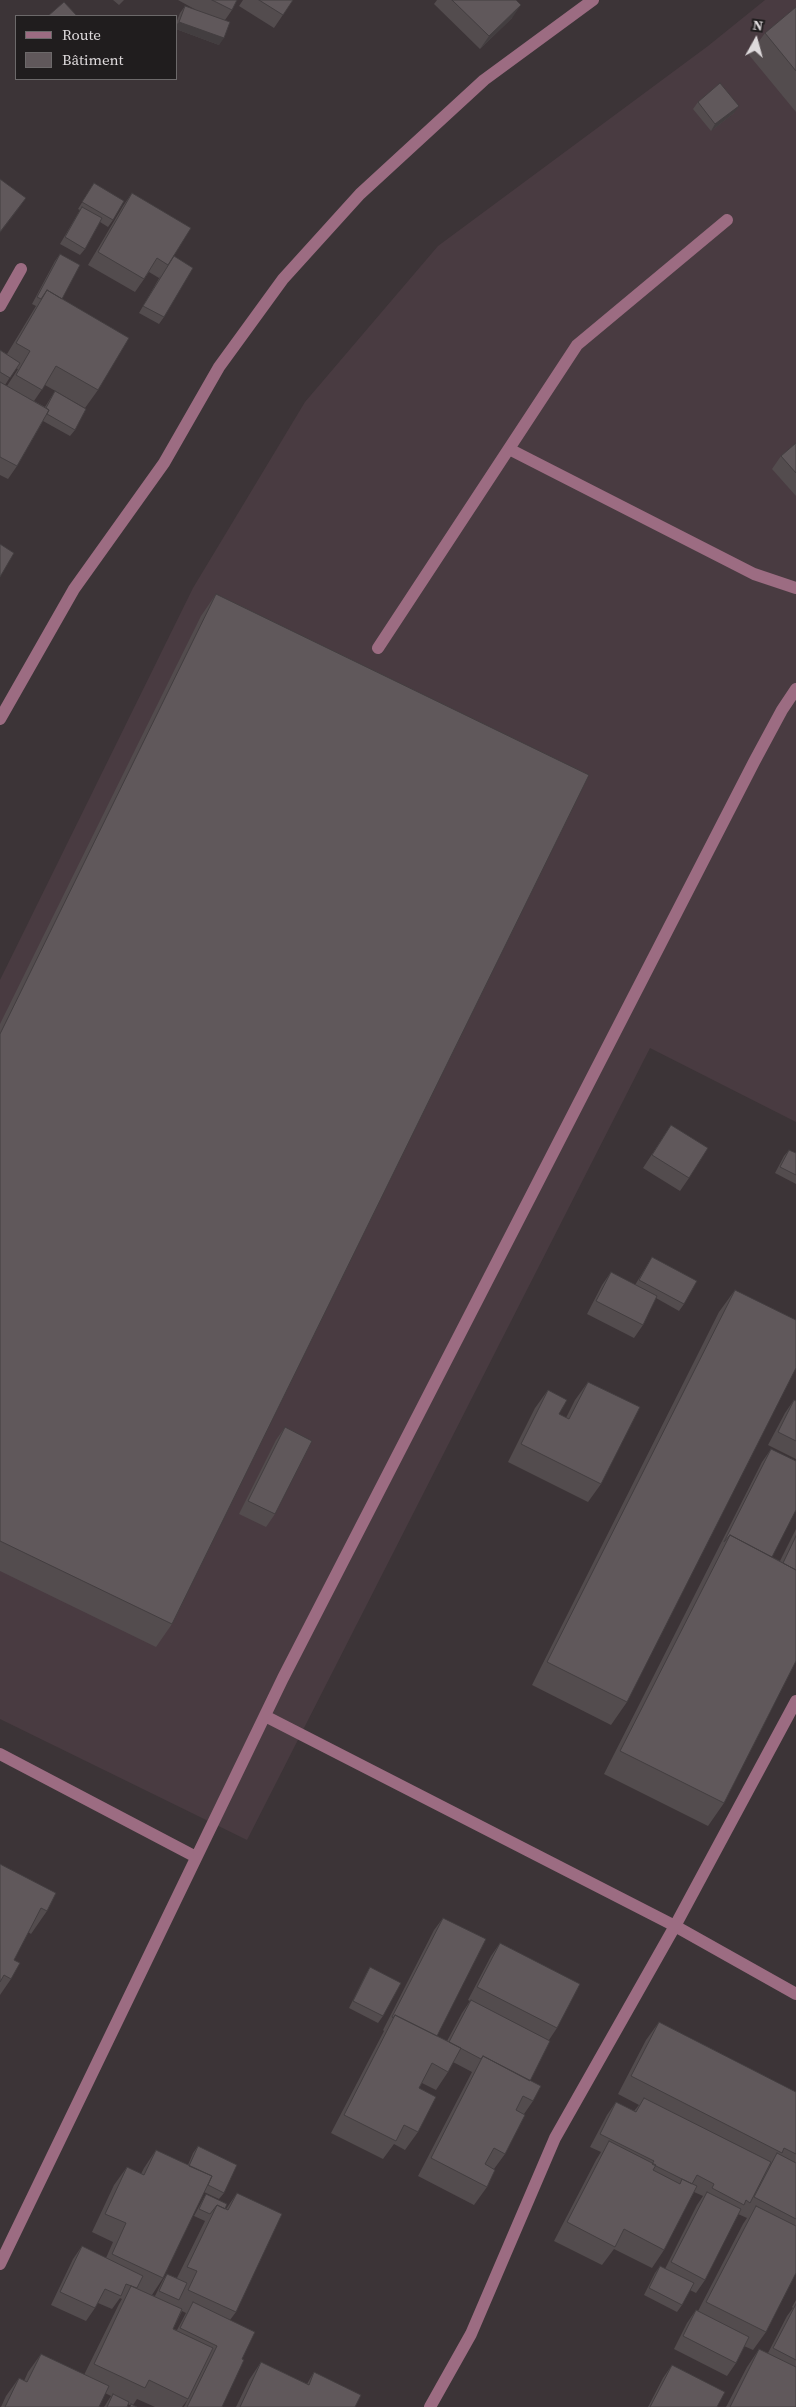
<!DOCTYPE html>
<meta charset="utf-8">
<style>
body{margin:0}
#map{position:relative;width:796px;height:2407px;overflow:hidden;background:#3c3437;font-family:"Source Serif 4",serif}
canvas{display:block}
.legend{position:absolute;left:15px;top:15px;width:162px;height:65px;box-sizing:border-box;background:#201d1e;border:1px solid #6c696a;margin:0;padding:6px 9px;list-style:none;font-size:15px;color:#dedadc}
.legend li{display:flex;align-items:center;gap:10px;height:25px}
.legend b{width:25px;border:1px solid #6c696a}
.north{position:absolute;left:731px;top:15px;width:50px;height:50px;-webkit-text-stroke:4px #201d1e;paint-order:stroke;rotate:7deg;font-size:14px;font-weight:700;line-height:20px;text-align:center;color:#dedadc}
.north::after{content:'';display:block;margin:auto;width:18px;height:22px;background:#dedadc;clip-path:polygon(50% 0,100% 100%,50% 72%,0 100%)}
</style>
<div id="map">
<canvas width="796" height="2407"></canvas>
<ul class="legend">
<li><b style="height:6px;background:#9c6c82"></b>Route</li>
<li><b style="height:14px;background:#60585b"></b>Bâtiment</li>
</ul>
<div class="north">N</div>
</div>
<script>
const c = document.querySelector('canvas').getContext('2d');
c.lineJoin = 'round';
function fill(path, color) {
  c.fillStyle = color;
  c.fill(path, 'evenodd');
}
function poly(rows) {
  const path = new Path2D();
  for (const r of rows) {
    path.moveTo(r[0], r[1]);
    for (let i = 2; i < r.length; i += 2) path.lineTo(r[i], r[i + 1]);
  }
  return path;
}
function strokePath(path, color, width, dash) {
  c.strokeStyle = color;
  c.lineWidth = width;
  c.lineCap = dash ? 'butt' : 'round';
  c.setLineDash(dash || []);
  c.stroke(path);
}
const built = poly([
 [765,0,796,0,796,1122,650,1048,247,1840,0,1719,0,980,193,588,305,402,438,246,708,46]
]);
const minor = poly([
 [0,306,21,269],
 [509,449,754,574,796,588],
 [378,648,577,345,727,220],
 [0,719,74,589,164,463,219,367,283,279,360,194,484,80,593,0],
 [265,1716,675,1926,796,1994],
 [0,1754,196,1857],
 [0,2264,283,1678,754,762,782,710,796,689],
 [430,2407,471,2334,555,2138,675,1926,796,1701]
]);
const wall = poly([
 [113,0,124,0,119,5],
 [178,0,237,0,232,10,225,20,219,45,176,29,176,23,180,13,185,6,198,11],
 [243,0,293,0,274,28,239,6],
 [437,0,516,0,512,18,480,49,434,4],
 [796,7,796,112,749,55,765,33],
 [698,102,734,113,711,131,693,109],
 [94,183,113,220,108,227,100,222,85,249,80,255,60,244,80,210,78,209],
 [132,193,174,256,164,317,159,324,139,313,161,275,159,278,149,272,135,292,88,265,123,206],
 [60,254,62,299,98,390,85,408,45,385,34,401,45,407,55,391,75,430,70,436,43,421,17,466,8,479,0,475,0,382,7,386,18,369,16,368,5,385,0,382,0,350,7,354,36,306,32,304,55,261],
 [796,443,796,496,772,469,781,456],
 [216,594,172,1624,156,1647,0,1571,0,1024,201,616],
 [671,1125,689,1178,680,1191,643,1168],
 [789,1150,796,1153,796,1184,775,1173,784,1156],
 [652,1257,684,1304,679,1311,656,1298,643,1325,634,1338,587,1314,602,1285,611,1272,635,1285],
 [735,1290,627,1702,611,1725,532,1685,719,1312],
 [588,1382,601,1484,588,1502,508,1462,535,1408,548,1390,559,1414,566,1418,575,1400],
 [794,1400,796,1401,796,1459,768,1445,785,1413],
 [285,1427,275,1514,266,1527,239,1514,276,1440],
 [771,1449,772,1557,780,1561,796,1529,796,1661,724,1803,708,1826,604,1774,762,1462],
 [0,1864,47,1911,31,1934,28,1932,14,1960,11,1979,0,1995],
 [443,1918,437,2036,447,2041,462,2013,470,2001,468,2000,491,1956,500,1943,557,2028,549,2040,530,2081,533,2101,524,2114,505,2154,494,2169,487,2187,474,2205,418,2176,472,2072,453,2062,448,2072,436,2090,422,2083,419,2088,418,2132,405,2150,394,2144,383,2159,331,2133,384,2031,383,2030,434,1930],
 [370,1967,383,2016,378,2023,349,2008,366,1974],
 [659,2022,796,2092,796,2273,766,2332,753,2350,744,2346,736,2363,727,2376,674,2349,687,2323,696,2310,698,2311,743,2224,747,2218,738,2214,705,2280,696,2293,690,2290,682,2305,677,2312,644,2295,655,2273,660,2266,665,2269,697,2205,703,2196,694,2192,664,2250,652,2268,614,2249,602,2265,554,2241,596,2160,601,2152,590,2147,607,2115,616,2102,634,2111,639,2105,618,2094,646,2040],
 [198,2146,224,2193,219,2199,204,2192,163,2278,152,2295,155,2296,163,2280,167,2274,177,2278,205,2221,194,2216,202,2201,206,2194,226,2209,237,2193,236,2312,230,2320,242,2359,222,2407,184,2407,188,2399,182,2407,155,2407,137,2399,133,2405,137,2407,130,2407,131,2406,128,2404,127,2407,104,2407,111,2396,105,2393,99,2407,1,2407,6,2396,19,2378,24,2381,28,2372,41,2354,84,2375,119,2304,122,2299,120,2298,112,2309,98,2303,95,2308,86,2321,51,2305,73,2259,82,2246,106,2258,113,2242,92,2232,114,2185,127,2167,141,2174,144,2168,156,2150,188,2165,193,2153],
 [182,2311,186,2313,177,2330,173,2329],
 [796,2300,796,2407,726,2407,747,2367,759,2349,768,2353,787,2316,793,2308,792,2307],
 [261,2362,307,2384,314,2372,355,2407,236,2407,249,2380],
 [672,2365,717,2407,648,2407,663,2378]
]);
const shadedWall = poly([
 [521,5,512,18,480,49,489,36],
 [179,22,224,38,219,45,176,29,176,25],
 [739,106,734,113,711,131,715,124],
 [26,198,17,211,0,233,0,232]
]);
const building = poly([
 [212,0,237,0,232,10,212,0],
 [259,0,293,0,283,15,259,0],
 [452,0,516,0,521,5,489,36,452,0],
 [64,2,77,16,48,16,64,2],
 [185,6,230,22,224,38,179,22,185,6],
 [796,7,796,71,765,33,796,7],
 [720,83,739,106,715,124,698,102,720,83],
 [0,179,26,198,0,232,0,179],
 [94,183,124,201,113,220,82,202,94,183],
 [132,193,191,228,168,265,157,258,144,279,98,252,132,193],
 [82,207,102,218,85,249,65,237,82,207],
 [60,254,80,265,62,299,47,290,41,299,37,297,60,254],
 [174,256,193,268,164,317,143,306,174,256],
 [47,290,129,338,98,390,56,366,42,390,16,375,30,351,16,343,47,290],
 [0,350,20,363,10,378,0,372,0,350],
 [0,382,49,410,17,466,0,457,0,382],
 [55,391,86,409,75,430,47,414,49,410,46,408,55,391],
 [796,443,796,473,781,456,796,443],
 [0,544,14,553,0,577,0,544],
 [216,594,589,775,172,1624,0,1541,0,1034,216,594],
 [671,1125,708,1148,689,1178,652,1155,671,1125],
 [789,1150,796,1153,796,1175,780,1167,789,1150],
 [652,1257,697,1281,684,1304,639,1280,652,1257],
 [611,1272,657,1296,643,1325,596,1301,611,1272],
 [735,1290,796,1320,796,1368,627,1702,547,1662,735,1290],
 [588,1382,640,1407,601,1484,521,1444,548,1390,567,1400,559,1414,569,1419,588,1382],
 [794,1400,796,1401,796,1441,778,1432,794,1400],
 [285,1427,312,1441,275,1514,248,1501,285,1427],
 [771,1449,796,1461,796,1510,772,1557,730,1535,724,1542,771,1449],
 [730,1535,796,1570,796,1661,724,1803,620,1751,730,1535],
 [796,1536,796,1570,783,1563,796,1536],
 [0,1864,56,1893,47,1911,41,1908,14,1960,20,1963,11,1979,4,1975,0,1982,0,1864],
 [443,1918,486,1939,437,2036,395,2015,393,2018,392,2017,443,1918],
 [500,1943,580,1984,557,2028,477,1987,500,1943],
 [370,1967,401,1983,383,2016,353,2001,370,1967],
 [471,2000,550,2041,530,2081,483,2056,481,2059,449,2042,471,2000],
 [395,2015,461,2048,448,2072,432,2063,419,2088,436,2097,418,2132,404,2125,396,2141,344,2115,395,2015],
 [659,2022,796,2092,796,2154,784,2148,782,2153,631,2076,659,2022],
 [483,2056,541,2086,533,2101,523,2096,516,2110,525,2115,505,2154,494,2148,485,2164,495,2170,487,2187,431,2158,483,2056],
 [644,2098,771,2162,750,2203,746,2200,744,2205,712,2188,714,2184,697,2175,692,2184,652,2164,654,2161,600,2134,616,2102,636,2112,644,2098],
 [609,2141,656,2165,653,2170,680,2184,682,2179,697,2186,664,2250,624,2229,615,2247,567,2222,609,2141],
 [198,2146,237,2165,224,2193,208,2185,212,2176,189,2166,198,2146],
 [156,2150,212,2176,163,2278,112,2254,126,2223,105,2214,127,2167,144,2175,156,2150],
 [777,2153,796,2163,796,2219,754,2197,777,2153],
 [707,2192,741,2209,705,2280,671,2262,707,2192],
 [237,2193,282,2214,236,2312,188,2290,197,2271,187,2267,217,2205,228,2210,237,2193],
 [206,2194,227,2204,225,2209,217,2205,210,2214,199,2209,206,2194],
 [756,2206,796,2226,796,2273,766,2332,706,2302,756,2206],
 [82,2246,143,2276,137,2288,126,2284,121,2296,105,2289,95,2308,60,2292,82,2246],
 [660,2266,694,2283,682,2305,649,2288,660,2266],
 [167,2274,187,2283,179,2300,159,2291,167,2274],
 [131,2286,182,2309,173,2329,213,2348,188,2399,149,2380,145,2388,94,2364,131,2286],
 [193,2302,255,2332,242,2359,244,2360,222,2407,187,2407,217,2346,180,2328,193,2302],
 [796,2304,796,2360,773,2348,796,2304],
 [696,2310,749,2337,736,2363,683,2336,696,2310],
 [759,2349,796,2367,796,2407,730,2407,759,2349],
 [41,2354,109,2386,99,2407,5,2407,19,2378,27,2382,41,2354],
 [261,2362,309,2385,314,2372,361,2395,355,2407,240,2407,261,2362],
 [672,2365,725,2392,717,2407,650,2407,672,2365],
 [113,2394,129,2402,127,2407,107,2407,113,2394],
 [131,2404,137,2407,130,2407,131,2404]
]);
fill(built, '#493b41');
strokePath(minor, '#9c6c82', 12);
fill(wall, '#534c4e');
fill(shadedWall, '#433e40');
fill(building, '#60585b');
strokePath(building, '#433e40', 1);
</script>
